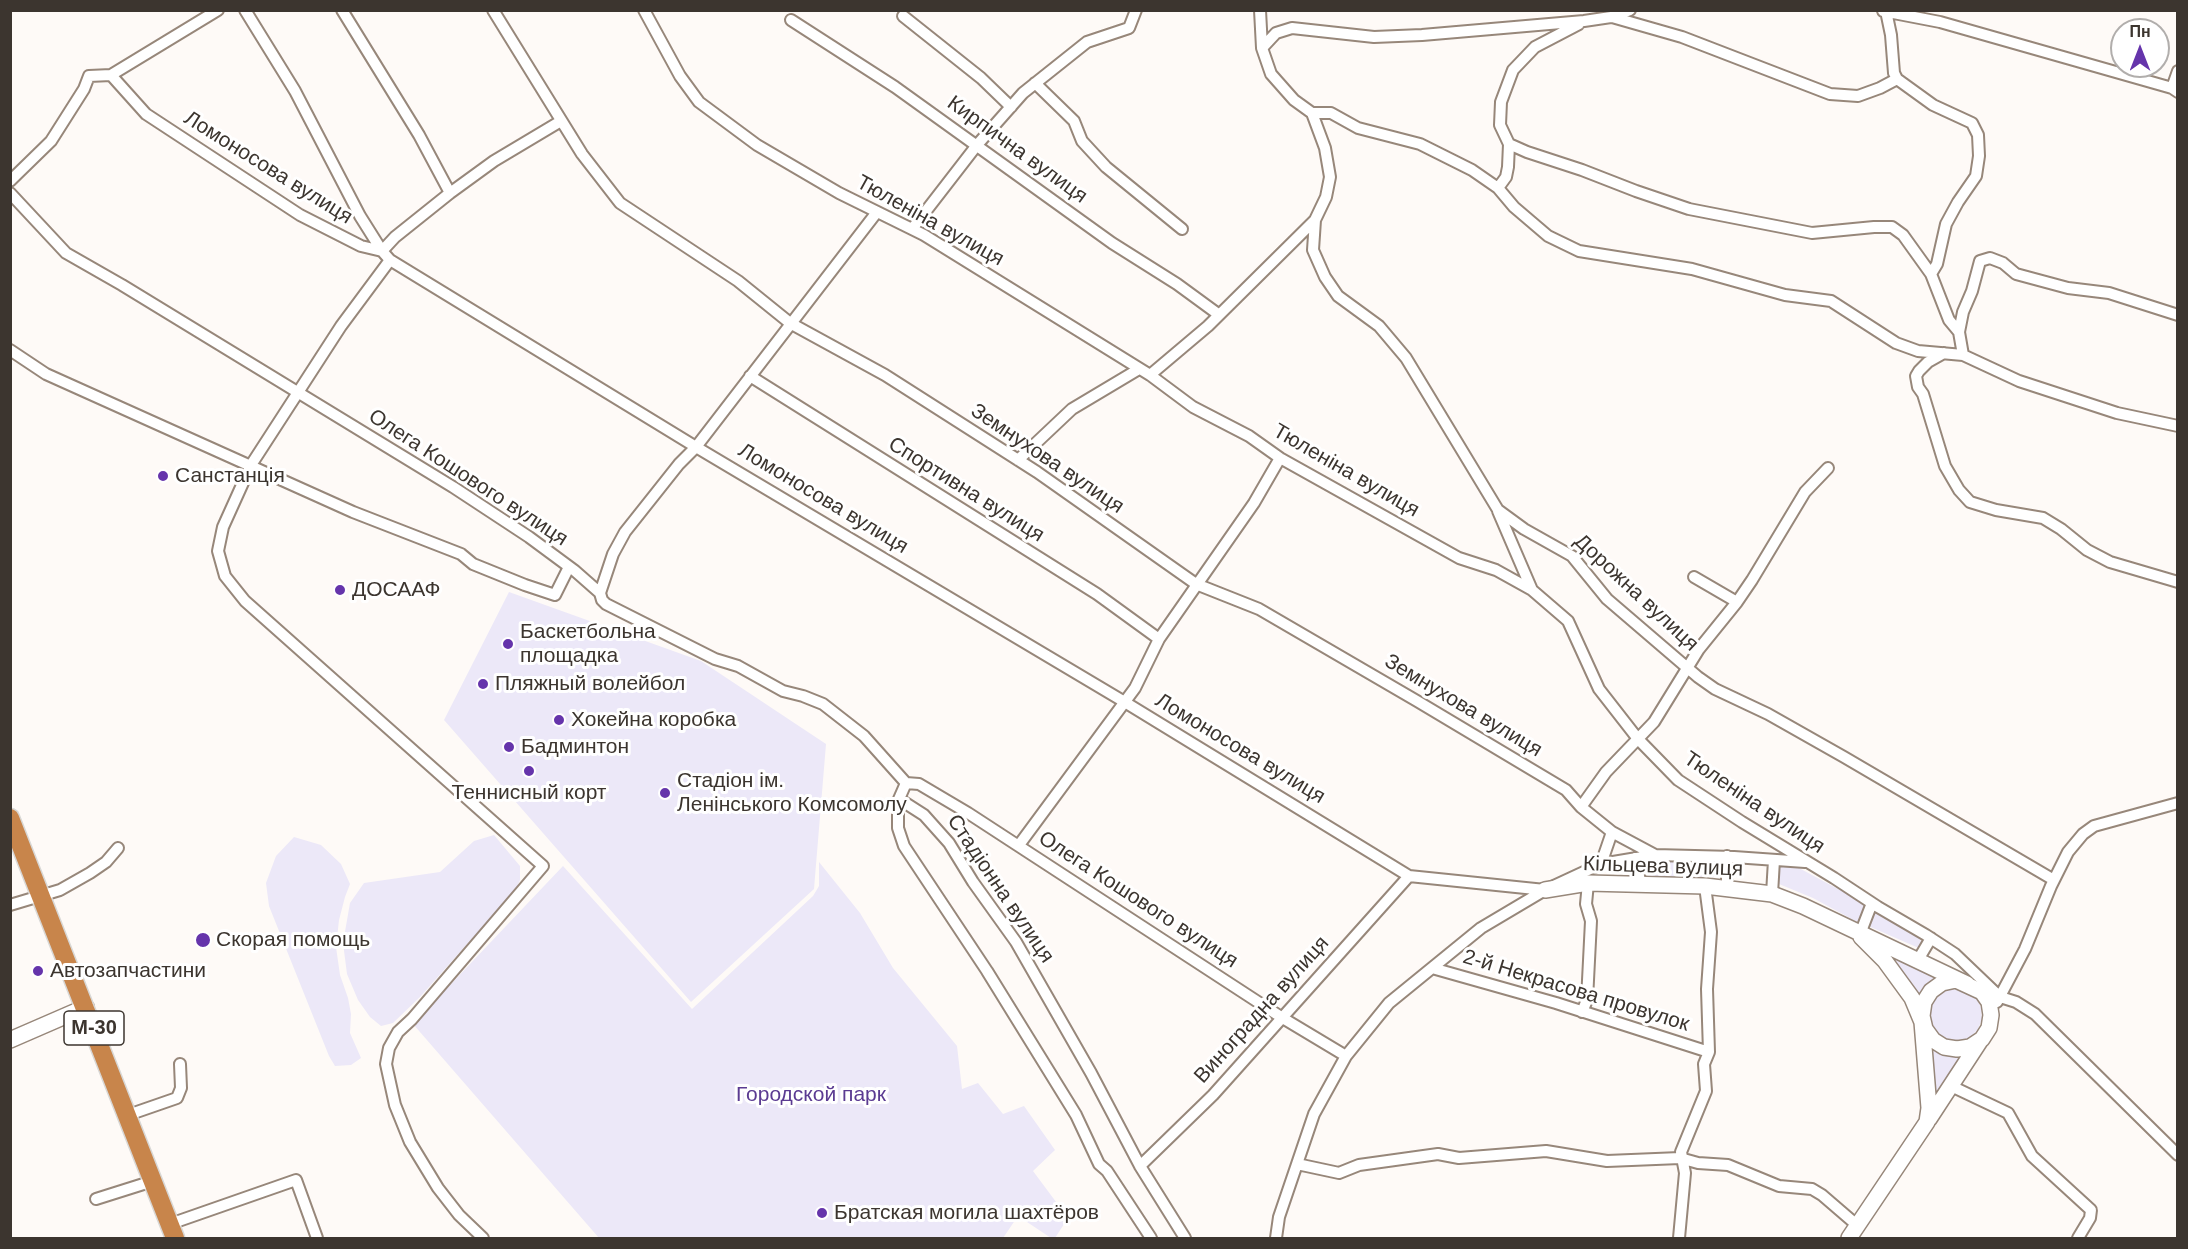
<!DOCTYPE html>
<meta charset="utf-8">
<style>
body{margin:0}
#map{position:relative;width:2188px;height:1249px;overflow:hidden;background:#fefaf7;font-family:Helvetica,sans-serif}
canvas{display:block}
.frame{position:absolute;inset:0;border:12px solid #3c352f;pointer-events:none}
.north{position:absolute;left:2110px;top:18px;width:60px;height:60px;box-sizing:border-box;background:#fff;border:2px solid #b1aeac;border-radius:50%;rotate:0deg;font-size:16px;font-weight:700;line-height:24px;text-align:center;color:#3c352f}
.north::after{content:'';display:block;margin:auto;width:21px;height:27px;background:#6534ab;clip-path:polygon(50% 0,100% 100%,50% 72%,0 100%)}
</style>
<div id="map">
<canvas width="2188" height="1249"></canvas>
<div class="frame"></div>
<div class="north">Пн</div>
</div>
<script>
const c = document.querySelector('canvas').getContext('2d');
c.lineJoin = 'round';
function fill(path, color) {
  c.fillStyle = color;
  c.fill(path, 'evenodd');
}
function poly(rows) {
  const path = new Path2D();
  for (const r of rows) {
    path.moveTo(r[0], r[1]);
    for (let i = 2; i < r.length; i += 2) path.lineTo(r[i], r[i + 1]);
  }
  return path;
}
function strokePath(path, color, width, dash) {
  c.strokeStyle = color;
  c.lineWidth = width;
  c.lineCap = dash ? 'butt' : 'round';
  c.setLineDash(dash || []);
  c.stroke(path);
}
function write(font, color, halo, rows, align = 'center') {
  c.font = font + ' Helvetica,sans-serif';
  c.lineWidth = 6;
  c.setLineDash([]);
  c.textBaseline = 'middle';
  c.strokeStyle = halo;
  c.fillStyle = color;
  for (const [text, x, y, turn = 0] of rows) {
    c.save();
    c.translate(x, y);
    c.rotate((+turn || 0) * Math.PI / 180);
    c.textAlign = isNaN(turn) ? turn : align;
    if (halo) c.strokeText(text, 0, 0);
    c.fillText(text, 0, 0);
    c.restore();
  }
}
const green = poly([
 [509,592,701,661,826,744,814,889,691,1002,444,720],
 [494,835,520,866,520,880,516,889,420,997,393,1023,381,1026,370,1017,358,1000,347,974,343,943,350,903,364,883,440,872,474,841],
 [294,837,321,845,341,864,350,884,345,897,339,920,336,947,340,975,348,998,351,1014,350,1033,361,1058,351,1065,335,1066,329,1056,269,906,266,883,276,856],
 [1648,861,1712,863,1721,867,1722,873,1719,877,1649,876,1645,873,1641,866,1644,862],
 [819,862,860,913,893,968,957,1046,962,1089,978,1083,1003,1114,1024,1106,1055,1150,1033,1171,1068,1218,1055,1238,1051,1238,1018,1216,1003,1238,599,1238,413,1024,563,866,692,1009,813,896,819,886],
 [1782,864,1799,868,1862,902,1865,907,1859,923,1813,898,1779,884,1775,881,1777,870],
 [1872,912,1878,912,1917,936,1921,941,1921,949,1866,925],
 [1886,952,1941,976,1920,997],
 [1954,987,1973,994,1977,999,1981,1008,1982,1019,1978,1029,1971,1037,1961,1042,1950,1042,1932,1031,1927,1009,1939,992],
 [1933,1048,1963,1055,1935,1099]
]);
const street = poly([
 [245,10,295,91,360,216,382,251,395,237,450,193,494,161,561,121],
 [342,10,419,135,450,193],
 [493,10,582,154,620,203,738,281,790,323,885,375,1037,472,1196,584,1259,609,1417,701,1566,790,1581,807,1612,832,1655,855],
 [644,10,680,76,699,102,757,145,839,193,924,235,1150,375,1193,407,1249,436,1280,458,1459,558,1496,570,1532,590,1568,621,1599,689,1638,739,1678,780,1742,822,1834,878,1878,907,1926,935,1955,954,1999,996],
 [1883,11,1940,22,2172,88,2178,92],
 [1886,11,1891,35,1894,73,1897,79,1933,105,1972,123,1978,135,1979,156,1976,176,1958,202,1946,224,1937,264,1931,274,1949,320,1959,332,1963,355],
 [903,16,981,78,1011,107],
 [1612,17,1682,37,1830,94,1858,96,1880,88,1897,79],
 [791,20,895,87,1112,243,1177,284,1218,314],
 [1262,48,1276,33,1292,28,1374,37,1422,35,1584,21,1611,17,1630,10],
 [111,75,146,114,300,215,361,246,382,251,390,260,696,447,1123,701,1409,876,1545,890],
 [1035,83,1074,121,1082,141,1106,167,1182,229],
 [2172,88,2178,71],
 [1312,113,1331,113,1358,128,1420,144,1472,170,1498,188,1514,207,1548,236,1579,251,1692,269,1785,295,1831,301,1896,343,1918,351,1963,355,2019,381,2117,413,2178,426],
 [1509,144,1527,152,1582,170,1636,191,1689,209,1812,233,1874,227,1892,227,1903,235,1931,274],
 [10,181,51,141,84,89,89,76,111,75,218,10],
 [1498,188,1506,177,1508,167,1509,144,1500,125,1501,102,1513,70,1535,47,1579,24],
 [10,193,66,253,122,285,453,487,529,537,575,571,600,593,602,600,606,604,715,659,738,666,783,691,803,696,823,704,864,736,906,783],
 [1315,220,1313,250,1325,277,1338,296,1379,326,1406,358,1498,510,1524,529,1572,556,1607,599,1698,677,1715,689,1768,714,1844,757,2054,880],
 [912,229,977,145,1023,93,1087,42,1129,28,1136,10],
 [390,260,341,326,251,465,223,527,218,551,225,576,245,601,543,866,412,1019,398,1032,389,1048,386,1064,395,1105,410,1142,438,1188,459,1215,483,1238],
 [1959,332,1963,312,1972,291,1980,261,1990,258,2003,263,2016,274,2068,288,2109,293,2178,315],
 [10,350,46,374,353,512,461,554,473,564,525,585,555,595,569,567],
 [1944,353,1928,362,1919,371,1916,376,1918,387,1923,394,1945,466,1959,490,1970,502,1996,510,2043,518,2061,529,2087,550,2110,562,2178,582],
 [1150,375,1208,326,1315,220,1326,197,1330,177,1325,148,1312,113,1294,100,1271,74,1262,48,1260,10],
 [750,376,1097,594,1159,639],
 [1018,460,1072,409,1139,369],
 [1498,511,1532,590],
 [1694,577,1737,602],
 [600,593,613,554,625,532,679,464,696,447,877,212],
 [899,799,924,815,949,843,973,882,1016,942,1091,1073,1140,1166,1185,1238],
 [1581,807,1606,772,1654,722,1699,649,1737,602,1752,580,1805,492,1828,468],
 [1019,845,1135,688,1159,639,1254,503,1280,458],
 [1727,856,1727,888],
 [1635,858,1641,885],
 [1601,864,1612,832],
 [1772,894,1774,860],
 [10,905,60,890,90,873,106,862,118,848],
 [1860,934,1872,903],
 [1918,960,1931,938],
 [1432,968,1556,1003,1709,1052],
 [1994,995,2016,1002,2035,1014,2178,1155],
 [1997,1002,2025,949,2051,886,2068,852,2083,834,2094,826,2178,803],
 [1582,1012,1587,1000,1591,921,1586,904,1588,883],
 [1951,1086,2008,1113,2032,1156,2091,1210,2090,1218,2078,1238],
 [128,1115,177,1098,181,1088,180,1064],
 [1297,1164,1339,1173,1359,1165,1438,1154,1459,1158,1546,1151,1607,1161,1680,1158,1698,1163,1728,1165,1779,1186,1812,1189,1822,1195,1858,1226],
 [1140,1166,1213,1095,1409,876],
 [96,1199,153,1181],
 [170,1224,296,1180,317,1238],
 [1151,1238,1107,1171,1099,1164,1076,1115,987,971,904,846,898,828,898,812,899,799,906,783,919,784,968,813,1281,1017,1346,1056],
 [1276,1238,1279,1217,1314,1114,1346,1056,1389,1003,1481,928,1545,890,1601,864,1655,855,1734,857,1805,862],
 [1679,1238,1685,1173,1681,1152,1706,1091,1704,1064,1709,1052,1707,989,1711,932,1705,886]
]);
const secondary = poly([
 [1545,890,1588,883,1705,886,1772,894,1803,906,1967,984],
 [1956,980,1982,992,1989,1002,1991,1015,1989,1028,1982,1039,1970,1047,1957,1049,1944,1047,1933,1040,1925,1029,1922,1016,1924,1002,1931,991,1942,983,1956,980],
 [10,1040,86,1007],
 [1929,1119,1980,1041],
 [1849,1238,1927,1122,1929,1108,1922,1022,1912,998,1885,961,1861,937]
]);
const highway = poly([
 [10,818,175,1238]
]);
const markers = [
 [163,476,6,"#6534ab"],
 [340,590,6,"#6534ab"],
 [508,644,6,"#6534ab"],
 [483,684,6,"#6534ab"],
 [559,720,6,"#6534ab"],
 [509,747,6,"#6534ab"],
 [529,771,6,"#6534ab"],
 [665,793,6,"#6534ab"],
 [203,940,8,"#6534ab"],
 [38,971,6,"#6534ab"],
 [822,1213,6,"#6534ab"]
];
const shields = [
 [94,1028,60]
];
const shieldNames = [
 ["М-30",94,1028]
];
const streetNames = [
 ["Кирпична вулиця",1017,150,36],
 ["Ломоносова вулиця",268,168,32],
 ["Тюленіна вулиця",930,221,29],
 ["Земнухова вулиця",1047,459,34],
 ["Тюленіна вулиця",1346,471,30],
 ["Олега Кошового вулиця",468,478,33],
 ["Спортивна вулиця",966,490,32],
 ["Ломоносова вулиця",823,499,31],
 ["Дорожна вулиця",1636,593,43],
 ["Земнухова вулиця",1463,706,31],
 ["Ломоносова вулиця",1240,749,31],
 ["Тюленіна вулиця",1754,803,34],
 ["Кільцева вулиця",1663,867,2],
 ["Стадіонна вулиця",1000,889,56],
 ["Олега Кошового вулиця",1138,900,33],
 ["2-й Некрасова провулок",1576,991,17],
 ["Виноградна вулиця",1262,1010,-48]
];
const poiNames = [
 ["Санстанція",175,476],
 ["ДОСААФ",352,590],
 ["Баскетбольна",520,632],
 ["площадка",520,656],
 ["Пляжный волейбол",495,684],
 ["Хокейна коробка",571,720],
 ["Бадминтон",521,747],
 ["Стадіон ім.",677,781],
 ["Ленінського Комсомолу",677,805],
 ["Теннисный корт",529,793,"center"],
 ["Скорая помощь",216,940],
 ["Автозапчастини",50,971],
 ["Братская могила шахтёров",834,1213]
];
const parkNames = [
 ["Городской парк",811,1095]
];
fill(green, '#ece8f8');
strokePath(street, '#97877a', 14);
strokePath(secondary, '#97877a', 18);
strokePath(highway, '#d8d7d5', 21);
strokePath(street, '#fff', 10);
strokePath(secondary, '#fff', 15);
strokePath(highway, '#c8854b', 18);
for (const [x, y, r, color] of markers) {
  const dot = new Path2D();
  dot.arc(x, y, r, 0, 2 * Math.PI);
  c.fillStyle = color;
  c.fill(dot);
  strokePath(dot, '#fff', 2);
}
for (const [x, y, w] of shields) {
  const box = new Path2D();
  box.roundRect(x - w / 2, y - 17, w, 34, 4.5);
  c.fillStyle = '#fff';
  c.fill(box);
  strokePath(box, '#3c352f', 1.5);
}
write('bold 20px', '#3c352f', null, shieldNames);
write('21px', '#3c352f', '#fff', streetNames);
write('21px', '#3c352f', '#fff', poiNames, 'left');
write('21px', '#5b3b92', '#fff', parkNames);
</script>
